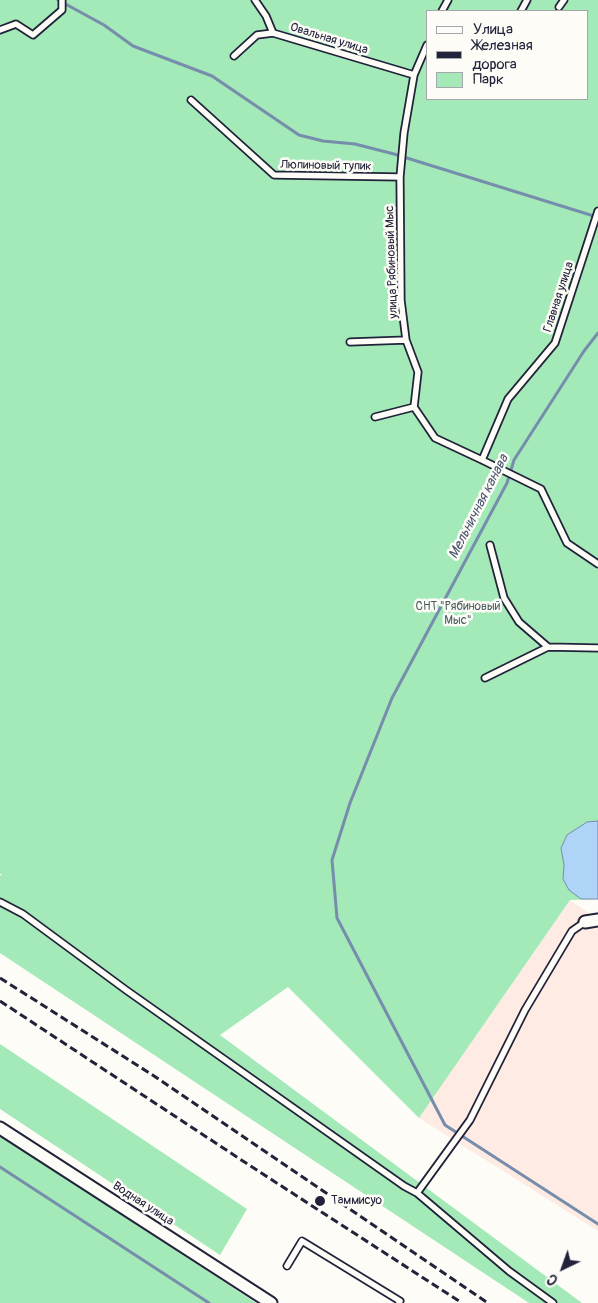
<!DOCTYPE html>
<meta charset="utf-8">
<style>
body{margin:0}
#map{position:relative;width:598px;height:1303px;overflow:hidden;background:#fdfcf7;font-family:Pangolin,sans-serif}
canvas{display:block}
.legend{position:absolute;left:426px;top:10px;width:162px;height:90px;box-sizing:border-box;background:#fdfcf7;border:1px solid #a5a5ac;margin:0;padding:6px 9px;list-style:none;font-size:15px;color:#22223b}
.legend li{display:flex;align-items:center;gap:10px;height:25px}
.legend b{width:25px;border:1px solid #a5a5ac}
.north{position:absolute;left:538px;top:1243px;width:50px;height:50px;-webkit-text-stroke:4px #fdfcf7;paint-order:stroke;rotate:222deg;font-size:14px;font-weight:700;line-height:20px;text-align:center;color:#22223b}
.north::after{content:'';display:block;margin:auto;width:18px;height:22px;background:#22223b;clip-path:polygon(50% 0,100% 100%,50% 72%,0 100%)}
</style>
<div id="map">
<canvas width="598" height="1303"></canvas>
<ul class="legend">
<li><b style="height:6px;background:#fdfcf7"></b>Улица</li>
<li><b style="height:6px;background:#22223b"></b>Железная дорога</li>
<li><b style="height:14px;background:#a3eab8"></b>Парк</li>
</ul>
<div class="north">С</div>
</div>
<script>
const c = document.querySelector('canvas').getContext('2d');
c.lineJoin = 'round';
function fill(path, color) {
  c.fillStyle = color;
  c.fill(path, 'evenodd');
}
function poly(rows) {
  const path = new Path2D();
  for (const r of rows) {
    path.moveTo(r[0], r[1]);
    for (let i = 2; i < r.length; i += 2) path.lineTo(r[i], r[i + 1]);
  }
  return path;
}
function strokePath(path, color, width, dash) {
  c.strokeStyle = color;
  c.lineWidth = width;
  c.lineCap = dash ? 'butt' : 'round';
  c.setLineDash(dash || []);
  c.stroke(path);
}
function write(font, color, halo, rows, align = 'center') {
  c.font = font + ' Pangolin,sans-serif';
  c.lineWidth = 5;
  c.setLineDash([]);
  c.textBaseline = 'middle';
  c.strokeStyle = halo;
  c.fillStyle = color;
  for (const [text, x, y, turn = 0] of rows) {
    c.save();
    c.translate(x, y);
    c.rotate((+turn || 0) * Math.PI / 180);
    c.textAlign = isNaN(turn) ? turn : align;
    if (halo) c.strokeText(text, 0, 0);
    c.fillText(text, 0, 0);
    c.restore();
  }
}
const built = poly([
 [570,900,598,920,598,1231,419,1118]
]);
const green = poly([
 [0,0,598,0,598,899,570,900,419,1118,288,987,220,1035,582,1303,529,1303,0,953,0,876,2,874,0,874],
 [427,11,587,11,587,99,427,99],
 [0,1044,247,1209,220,1255,0,1109],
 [0,1135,244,1295,256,1303,0,1303]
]);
const water = poly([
 [598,821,598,899,581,899,569,890,563,879,564,865,561,848,567,835,587,822,598,821]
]);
const stream = poly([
 [58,0,104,25,133,46,212,76,299,135,323,141,355,144,394,154,597,217],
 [598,333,584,351,514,460,507,483,392,698,350,803,332,860,337,918,445,1125,598,1224],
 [0,1167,209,1303]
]);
const lane = poly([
 [255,0,266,16,273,33,414,75],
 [559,7,564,0],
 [442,11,448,0],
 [521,11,527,0],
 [0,30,16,24,33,35,62,10,62,0],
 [427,45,414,75,404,133,400,177,401,300,406,340,418,372,414,407,435,438,482,460,541,489,567,543,598,564],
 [234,56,257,35,273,33],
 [191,100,274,175,400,177],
 [350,342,406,340],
 [375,417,414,407],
 [482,460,508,399,555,343,598,211],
 [490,545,504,598,519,622,548,647],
 [485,678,548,647,598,648],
 [0,902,23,914,126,990,404,1186,417,1193,509,1271,553,1303],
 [417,1193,470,1120,525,1010,572,931,585,922],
 [287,1266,302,1241,400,1301,399,1303]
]);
const street = poly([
 [585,922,598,920],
 [0,1128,271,1303]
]);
const rail = poly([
 [0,978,151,1074,488,1303],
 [0,1001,249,1165,462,1303]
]);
const markers = [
 [320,1201,6,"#22223b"]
];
const streetNames = [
 ["Овальная улица",329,39,17],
 ["Люпиновый тупик",326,166,1],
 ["улица Рябиновый Мыс",392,262,-92],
 ["Главная улица",559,297,-72],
 ["Водная улица",143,1204,33]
];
const parkNames = [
 ["СНТ \"Рябиновый",458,607],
 ["Мыс\"",458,621]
];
const poiNames = [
 ["Таммисуо",331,1201]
];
const waterNames = [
 ["Мельничная канава",479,507,-63]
];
fill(built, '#feebe4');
fill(green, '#a3eab8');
fill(water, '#aed4f7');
strokePath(water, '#768dac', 1);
strokePath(stream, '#768dac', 3);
strokePath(lane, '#22223b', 9);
strokePath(street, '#22223b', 15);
strokePath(lane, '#fdfcf7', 5.5);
strokePath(street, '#fdfcf7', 11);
strokePath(rail, '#22223b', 3, [8, 4]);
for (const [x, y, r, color] of markers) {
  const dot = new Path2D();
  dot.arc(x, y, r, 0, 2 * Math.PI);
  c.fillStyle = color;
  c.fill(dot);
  strokePath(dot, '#fdfcf7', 2);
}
write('12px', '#22223b', '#fdfcf7', streetNames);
write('12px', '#495e60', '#fdfcf7', parkNames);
write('12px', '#22223b', '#fdfcf7', poiNames, 'left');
write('italic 14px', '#4c5773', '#fdfcf7', waterNames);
</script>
